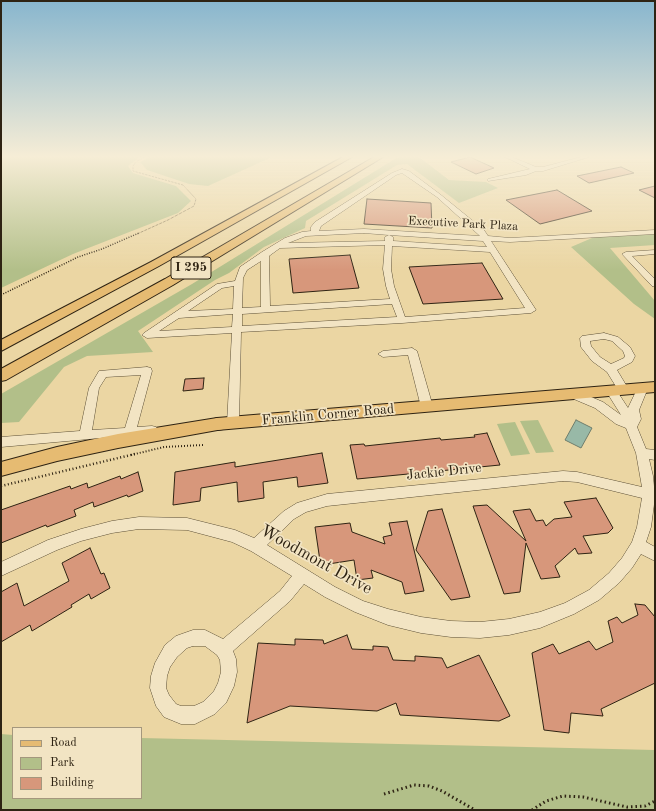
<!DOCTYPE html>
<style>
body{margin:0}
#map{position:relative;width:656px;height:811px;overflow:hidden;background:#ebd6a3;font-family:"Old Standard TT",serif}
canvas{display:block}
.frame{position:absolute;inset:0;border:2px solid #2e2313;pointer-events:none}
.legend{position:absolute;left:12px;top:727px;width:130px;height:72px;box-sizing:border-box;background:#f2e4c3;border:1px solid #a4977d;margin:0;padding:5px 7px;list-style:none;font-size:12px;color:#2e2313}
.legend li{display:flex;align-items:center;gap:8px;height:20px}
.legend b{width:20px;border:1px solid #a4977d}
</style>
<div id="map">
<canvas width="656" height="811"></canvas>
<div class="frame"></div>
<ul class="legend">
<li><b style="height:5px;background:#e6bb72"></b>Road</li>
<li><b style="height:11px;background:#b2bf89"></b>Park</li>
<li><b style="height:11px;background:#d7977b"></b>Building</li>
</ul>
</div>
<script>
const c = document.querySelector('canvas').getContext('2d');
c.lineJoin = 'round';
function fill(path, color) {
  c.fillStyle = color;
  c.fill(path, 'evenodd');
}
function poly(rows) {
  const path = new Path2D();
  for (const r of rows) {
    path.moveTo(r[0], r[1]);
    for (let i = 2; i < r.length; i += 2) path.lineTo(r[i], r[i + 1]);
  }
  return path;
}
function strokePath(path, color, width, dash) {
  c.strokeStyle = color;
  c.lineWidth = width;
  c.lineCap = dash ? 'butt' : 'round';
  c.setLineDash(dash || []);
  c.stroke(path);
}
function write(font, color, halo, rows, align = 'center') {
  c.font = font + ' "Old Standard TT",serif';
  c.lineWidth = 3.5;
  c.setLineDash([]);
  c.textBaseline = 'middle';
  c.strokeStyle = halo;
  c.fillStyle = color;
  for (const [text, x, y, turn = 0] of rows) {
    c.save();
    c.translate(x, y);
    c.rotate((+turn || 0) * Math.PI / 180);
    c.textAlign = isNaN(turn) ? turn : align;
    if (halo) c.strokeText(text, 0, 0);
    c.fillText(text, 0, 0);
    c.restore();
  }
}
const green = poly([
 [1,157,140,157,128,166,133,173,176,186,191,201,178,213,73,254,1,288],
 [150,157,272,157,208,186,189,184,147,170,140,162],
 [398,157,419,157,449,180,486,182,498,188,459,203,407,164,397,165,306,221,305,228,264,247,229,273,215,280,138,331,153,352,87,356,64,367,19,422,1,423,1,394,192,284],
 [655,233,655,245,610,248,655,301,655,319,634,304,571,247,599,235],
 [538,420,554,452,536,453,520,421],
 [515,422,530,454,511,456,497,424],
 [1,734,13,735,13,798,141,798,141,738,655,750,655,810,1,810]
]);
const water = poly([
 [576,420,592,428,581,448,565,440,576,420]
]);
const building = poly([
 [470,157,494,168,476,174,451,162,470,157],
 [621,167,634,173,589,183,577,176,621,167],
 [655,186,655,198,639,190,655,186],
 [557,190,592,211,540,224,506,200,557,190],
 [367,199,431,203,432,228,364,224,367,199],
 [350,255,359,288,293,293,289,259,350,255],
 [482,263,503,299,423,304,409,267,482,263],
 [204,378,203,389,183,391,185,379,204,378],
 [487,433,500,465,357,479,350,445,364,444,365,446,440,438,441,440,475,437,474,435,487,433],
 [322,453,328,483,298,487,297,477,263,482,264,498,238,502,237,482,201,488,200,501,173,505,175,472,235,462,235,467,322,453],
 [138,472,143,491,128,497,127,495,94,507,93,502,74,510,76,516,47,527,46,525,1,543,1,510,70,486,71,489,87,483,88,488,120,476,121,479,138,472],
 [596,498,613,528,608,533,583,536,592,553,578,554,575,548,555,566,560,577,541,579,526,543,520,592,504,594,473,506,487,505,526,541,513,511,530,509,536,521,543,520,546,526,554,519,572,517,564,502,596,498],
 [442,509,470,597,451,600,416,550,428,511,442,509],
 [407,521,424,591,405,594,402,582,371,570,373,578,357,580,354,560,322,565,320,561,315,527,350,523,352,532,385,544,383,537,392,535,389,523,407,521],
 [90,548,101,574,104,573,110,588,91,599,89,594,71,605,72,607,32,631,30,625,1,642,1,592,17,583,24,606,69,581,62,563,90,548],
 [635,604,645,605,655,617,655,683,601,709,603,716,571,713,569,733,544,730,532,653,553,644,559,654,589,641,596,650,613,642,608,621,617,617,622,623,638,615,635,604],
 [347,635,352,649,373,650,373,646,388,647,393,660,415,661,415,656,442,658,447,668,479,655,510,716,499,721,400,715,396,703,377,711,290,706,247,723,258,643,295,645,295,639,323,640,324,644,347,635]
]);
const pathFar4 = poly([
 [137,234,168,220,194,206,196,199,183,185,133,171,133,166,136,162,144,157]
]);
const pathFar3 = poly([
 [1,295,78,257,102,249,139,233]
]);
const pathFar2 = poly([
 [131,455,164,447,203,445]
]);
const pathFar1 = poly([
 [1,486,135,454]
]);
const path = poly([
 [384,794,414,785,429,786,442,791,475,810],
 [532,810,546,801,563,796,583,797,627,807,645,806,655,801]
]);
const minor = poly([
 [505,157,512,157,536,167,543,167,581,157,589,157,543,171,536,171,526,175,488,181,488,179,530,169,505,157],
 [402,169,409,171,441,195,484,230,488,236,510,238,655,230,655,234,510,242,491,241,536,310,531,313,402,323,241,332,239,423,237,426,233,427,229,426,227,423,232,333,147,338,142,335,144,333,217,284,235,281,240,267,262,252,285,238,302,232,311,231,311,227,315,222,392,173,402,169],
 [402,173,437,197,480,236,364,229,319,231,321,226,396,175,402,173],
 [364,233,389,235,385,237,385,241,288,243,306,236,364,233],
 [389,235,483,241,487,247,393,241,393,237,389,235],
 [385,245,383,269,386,286,390,299,270,306,269,256,280,248,385,245],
 [392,246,490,252,525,308,405,317,394,286,391,269,392,246],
 [261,261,261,307,242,308,243,278,247,270,261,261],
 [234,286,233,309,188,311,222,288,234,286],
 [392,304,397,317,242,326,242,314,392,304],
 [233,314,232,327,159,331,179,318,233,314],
 [655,250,655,254,632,256,655,279,655,287,652,286,622,254,626,252,655,250],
 [604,333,618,337,630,347,635,356,632,362,617,370,629,390,628,393,620,393,607,372,592,361,581,347,580,338,582,336,604,333],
 [604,339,612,341,623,351,625,356,624,358,611,364,600,357,591,346,590,341,604,339],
 [412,348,417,351,433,407,431,410,427,411,423,410,421,407,408,355,383,357,378,354,383,351,412,348],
 [147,367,151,368,152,371,137,427,152,426,156,427,158,430,156,433,1,447,1,437,80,431,89,388,99,371,147,367],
 [141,375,125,428,92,430,99,388,106,377,141,375],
 [643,384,647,385,648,388,639,410,641,419,637,427,646,449,655,450,655,460,649,459,653,476,655,497,651,527,646,542,655,547,655,561,641,554,632,568,619,583,599,600,574,614,540,628,509,635,480,638,451,637,421,633,388,625,355,612,325,597,304,584,290,601,233,651,236,659,237,672,234,686,226,703,215,714,195,724,181,724,164,717,156,706,150,688,151,676,155,663,165,645,176,636,193,630,205,630,223,639,280,591,292,576,251,551,232,542,187,530,139,529,112,533,81,541,57,550,1,576,1,562,48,540,81,529,112,521,139,517,187,518,235,530,254,538,284,511,297,503,327,494,563,471,577,472,642,487,636,453,626,428,616,424,595,408,569,397,568,394,569,391,577,391,603,402,621,415,606,391,607,388,615,388,628,408,639,385,643,384],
 [563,481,577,482,642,498,637,527,632,542,622,558,609,573,589,590,565,603,540,612,509,619,480,622,451,621,421,617,388,609,363,601,335,587,267,545,294,519,306,512,327,506,563,481],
 [193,646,205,646,217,655,220,660,221,672,218,683,214,691,203,702,194,706,181,706,176,704,169,695,166,688,167,676,170,667,177,657,187,648,193,646]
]);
const major = poly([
 [655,382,655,392,217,430,212,428,210,424,212,420,217,418,655,382]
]);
const highway = poly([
 [343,157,352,157,159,266,1,351,1,340,151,262,343,157],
 [374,157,383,157,173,285,6,380,1,381,1,369,165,279,374,157],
 [217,418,223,419,225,424,223,429,118,448,57,461,1,476,1,462,57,447,118,434,217,418]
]);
const farStreetnames = [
 ["Executive Park Plaza",463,224,3]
];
const shields = [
 [191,268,40]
];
const shieldNames = [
 ["I 295",191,268]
];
const streetNames = [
 ["Franklin Corner Road",328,415,-5],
 ["Jackie Drive",444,472,-6]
];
const nearStreetnames = [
 ["Woodmont Drive",316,560,29]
];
fill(green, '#b2bf89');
fill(water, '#98b9a7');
strokePath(water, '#6e7d6c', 1);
fill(building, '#d7977b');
strokePath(building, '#2e2313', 1);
strokePath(minor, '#5d5037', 1);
strokePath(major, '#2e2313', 2);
strokePath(highway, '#2e2313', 2);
strokePath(pathFar4, '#2e2313', 1, [0.5, 1]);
strokePath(pathFar3, '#2e2313', 1.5, [1, 1.5]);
strokePath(pathFar2, '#2e2313', 2, [1, 2]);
strokePath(pathFar1, '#2e2313', 2.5, [1, 2.5]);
strokePath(path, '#2e2313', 3, [1.5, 3]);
fill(minor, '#f2e4c3');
fill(major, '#e6bb72');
fill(highway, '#e6bb72');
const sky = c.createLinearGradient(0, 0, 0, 270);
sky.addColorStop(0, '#88b6ce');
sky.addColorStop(0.58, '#f6edd6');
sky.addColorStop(1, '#f6edd600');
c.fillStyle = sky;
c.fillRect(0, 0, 656, 270);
write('12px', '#2e2313', '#f2e4c3', farStreetnames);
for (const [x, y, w] of shields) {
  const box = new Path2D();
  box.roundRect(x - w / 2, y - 11, w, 22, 3);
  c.fillStyle = '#f2e4c3';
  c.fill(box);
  strokePath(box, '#2e2313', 1);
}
write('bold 13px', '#2e2313', null, shieldNames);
write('14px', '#2e2313', '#f2e4c3', streetNames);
write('17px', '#2e2313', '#f2e4c3', nearStreetnames);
</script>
